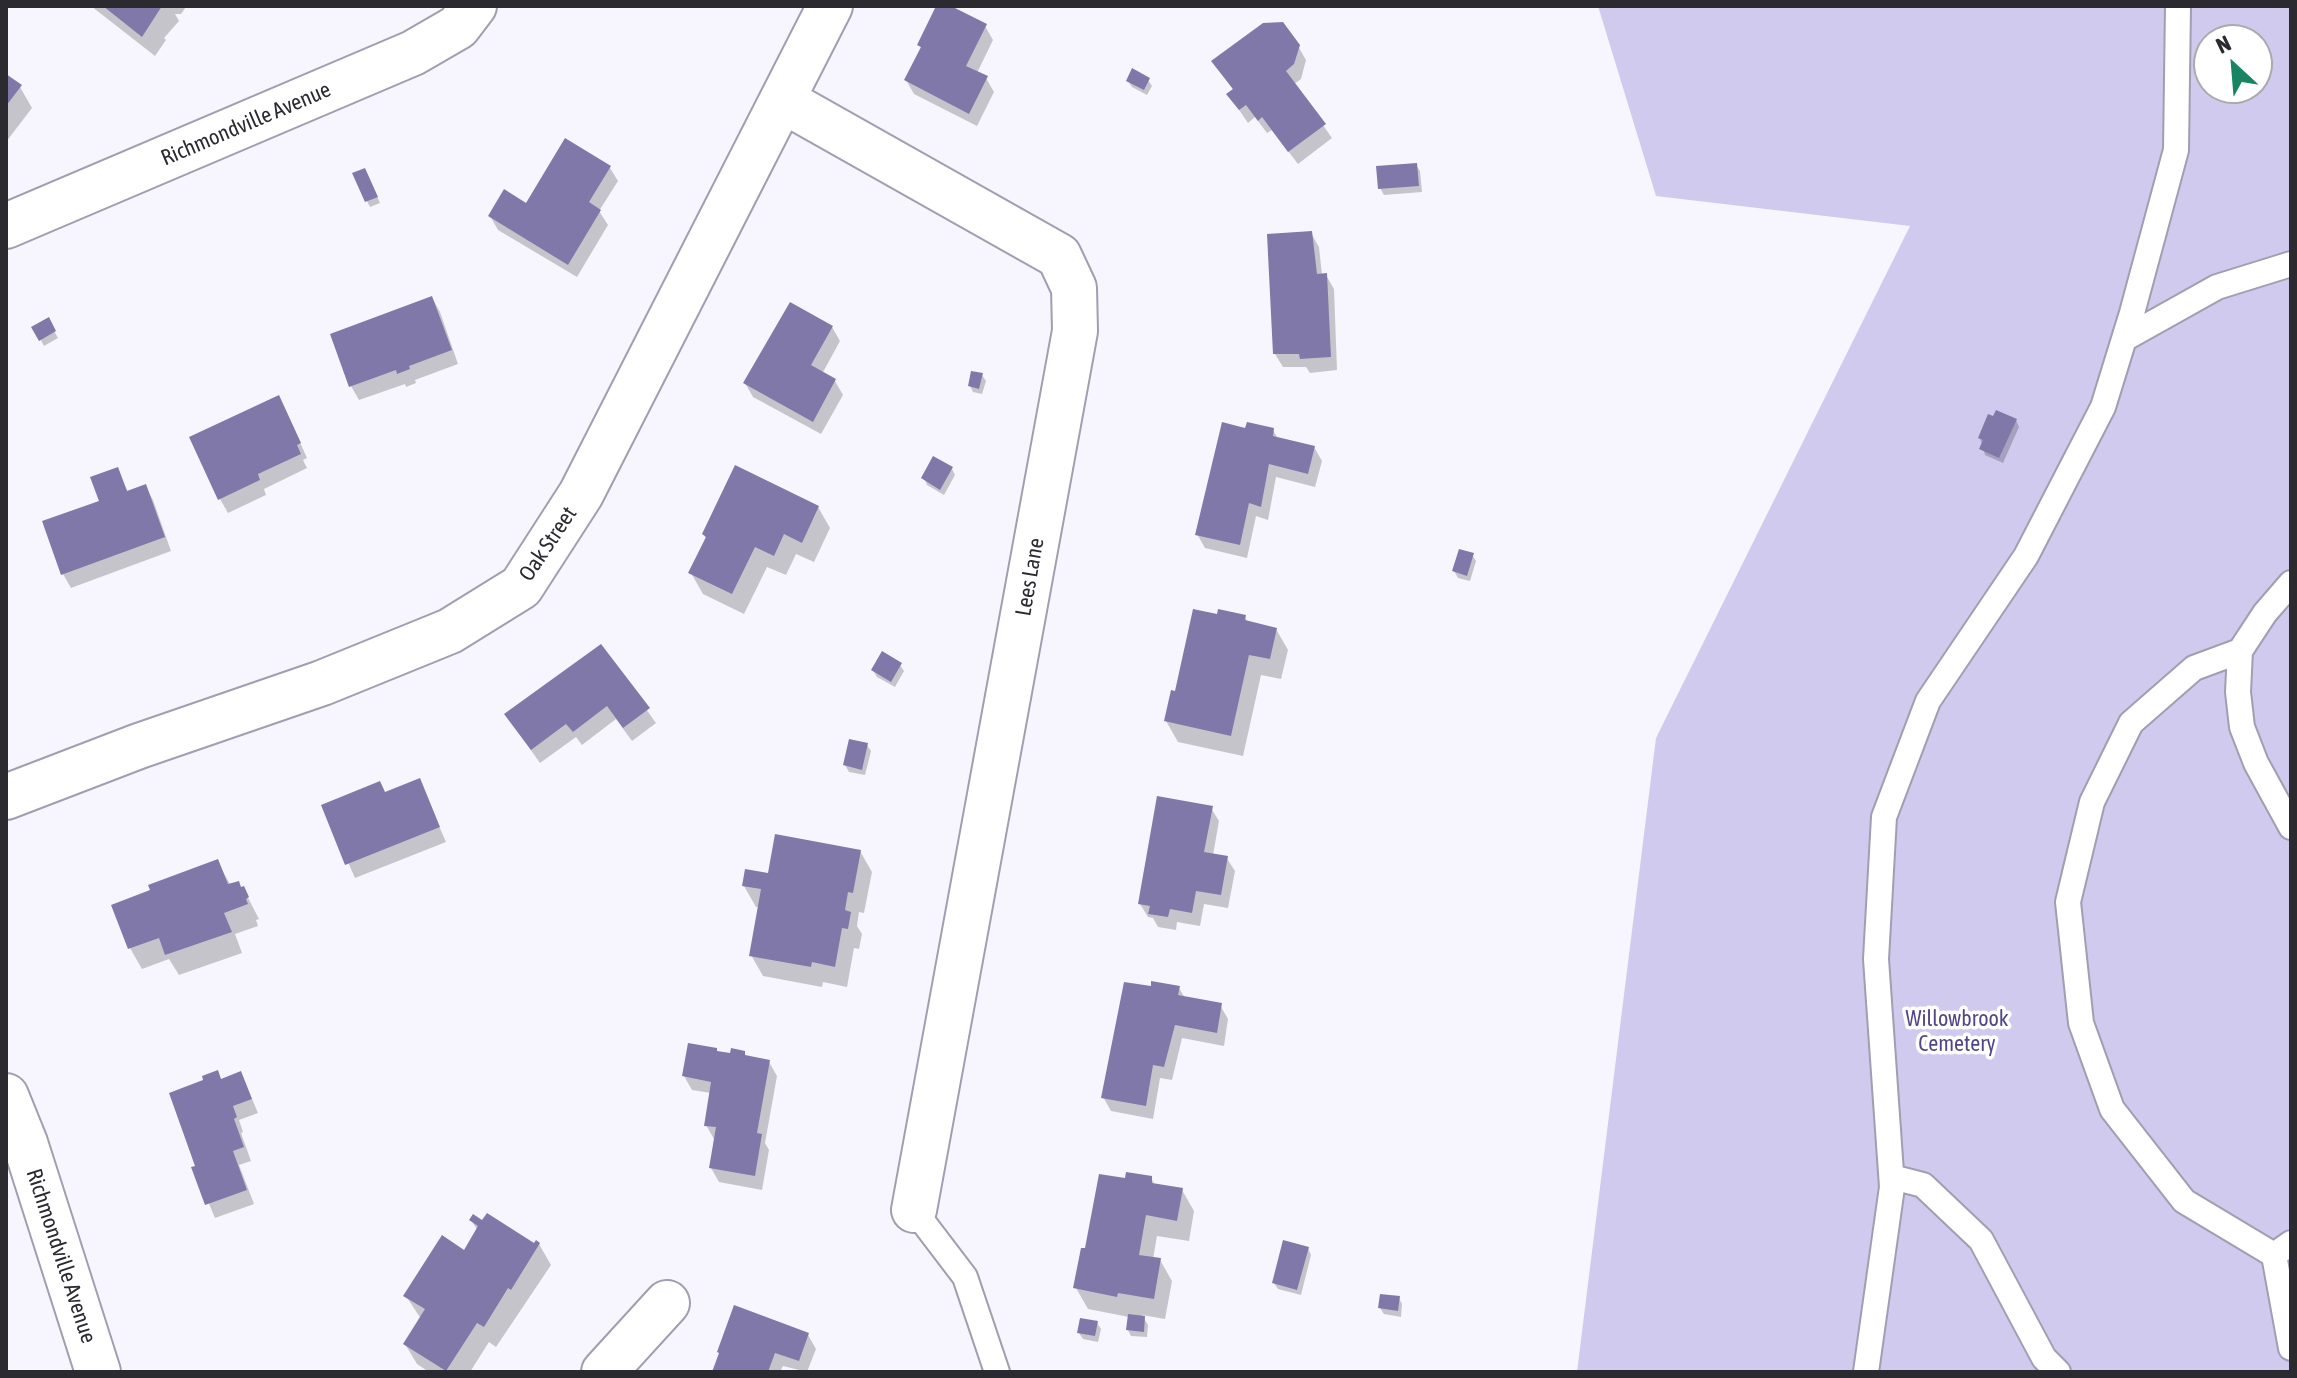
<!DOCTYPE html>
<style>
body{margin:0}
#map{position:relative;width:2297px;height:1378px;overflow:hidden;background:#f7f6fe;font-family:"Asap Condensed",sans-serif}
canvas{display:block}
.frame{position:absolute;inset:0;border:8px solid #2b2a31;pointer-events:none}
.north{position:absolute;left:2193px;top:24px;width:80px;height:80px;box-sizing:border-box;background:#fff;border:2px solid #aaaaad;border-radius:50%;rotate:334deg;font-size:22px;font-weight:700;line-height:32px;text-align:center;color:#2b2a31}
.north::after{content:'';display:block;margin:auto;width:28px;height:36px;background:#188461;clip-path:polygon(50% 0,100% 100%,50% 72%,0 100%)}
</style>
<div id="map">
<canvas width="2297" height="1378"></canvas>
<div class="frame"></div>
<div class="north">N</div>
</div>
<script>
const c = document.querySelector('canvas').getContext('2d');
c.lineJoin = 'round';
function fill(path, color) {
  c.fillStyle = color;
  c.fill(path, 'evenodd');
}
function poly(rows) {
  const path = new Path2D();
  for (const r of rows) {
    path.moveTo(r[0], r[1]);
    for (let i = 2; i < r.length; i += 2) path.lineTo(r[i], r[i + 1]);
  }
  return path;
}
function strokePath(path, color, width, dash) {
  c.strokeStyle = color;
  c.lineWidth = width;
  c.lineCap = dash ? 'butt' : 'round';
  c.setLineDash(dash || []);
  c.stroke(path);
}
function write(font, color, halo, rows, align = 'center') {
  c.font = font + ' "Asap Condensed",sans-serif';
  c.lineWidth = 7;
  c.setLineDash([]);
  c.textBaseline = 'middle';
  c.strokeStyle = halo;
  c.fillStyle = color;
  for (const [text, x, y, turn = 0] of rows) {
    c.save();
    c.translate(x, y);
    c.rotate((+turn || 0) * Math.PI / 180);
    c.textAlign = isNaN(turn) ? turn : align;
    if (halo) c.strokeText(text, 0, 0);
    c.fillText(text, 0, 0);
    c.restore();
  }
}
const green = poly([
 [1598,6,2291,6,2291,1372,1577,1372,1656,738,1910,226,1656,196],
 [2209,40,2257,40,2257,88,2209,88]
]);
const shadow = poly([
 [91,6,186,6,186,7,181,14,175,14,179,21,164,38,166,40,155,56],
 [938,6,947,6,985,26,993,40,977,73,986,78,994,92,977,126,914,94,906,80,922,49,919,45],
 [1298,46,1306,60,1301,79,1294,84,1332,138,1298,164,1272,130,1267,133,1255,117,1248,123,1229,95,1234,91,1214,62],
 [6,76,20,87,32,108,6,142],
 [1148,80,1152,86,1147,95,1132,87,1128,81],
 [1416,165,1420,171,1422,192,1384,195,1380,188],
 [610,168,618,181,599,211,608,225,577,277,498,230,490,216,527,206],
 [368,176,380,203,370,207,367,201],
 [1311,233,1319,247,1322,275,1326,275,1334,289,1337,370,1310,373,1306,367,1283,367,1275,354],
 [432,298,440,312,458,364,415,380,416,383,406,387,405,384,359,400,351,386],
 [48,320,58,338,44,346,34,327],
 [832,327,840,341,822,374,835,381,843,395,821,434,753,397,745,383],
 [982,375,986,381,982,394,973,392,970,386],
 [286,411,307,458,303,460,307,468,264,489,266,495,228,513,220,499],
 [2016,420,2019,427,2003,463,1985,455,1980,438],
 [1247,430,1273,430,1278,439,1314,447,1322,461,1315,487,1276,477,1268,520,1256,516,1247,558,1205,548,1197,534],
 [117,469,128,492,145,486,153,500,171,551,71,588,63,574],
 [952,469,955,475,944,495,927,485,924,478],
 [818,507,830,528,814,562,796,554,786,575,767,567,744,614,703,594,691,573,707,540,704,534],
 [1472,555,1476,561,1470,581,1458,578,1454,571],
 [1245,617,1248,623,1276,629,1288,650,1281,679,1261,675,1243,756,1178,742,1166,721,1176,694],
 [601,646,656,723,632,741,616,719,582,745,576,737,540,763,506,715],
 [900,665,904,671,895,687,877,677,873,670],
 [867,745,871,751,865,775,849,772,845,765],
 [419,781,446,842,355,878,323,806,385,794],
 [1211,808,1219,821,1213,855,1226,857,1235,871,1228,908,1204,904,1200,926,1177,922,1176,930,1158,927,1153,918,1148,917,1140,904],
 [860,851,872,872,864,913,859,912,857,926,862,934,859,949,854,948,847,987,823,982,822,987,763,976,751,955,760,907,756,907,744,886,770,876],
 [217,861,231,886,243,888,259,919,256,920,258,926,235,934,242,953,179,975,169,959,142,969,130,948],
 [1179,988,1185,998,1220,1005,1228,1019,1224,1046,1182,1038,1172,1080,1160,1078,1153,1119,1111,1111,1103,1097],
 [744,1052,747,1058,769,1062,777,1076,765,1143,769,1150,762,1190,719,1182,711,1168,714,1139,706,1125,711,1093,692,1090,684,1076,718,1054,731,1056],
 [241,1073,258,1113,239,1120,243,1132,241,1133,251,1161,239,1165,254,1204,215,1218,194,1168,197,1167,221,1081],
 [1151,1178,1155,1185,1182,1190,1194,1211,1189,1241,1157,1236,1153,1259,1160,1260,1172,1281,1165,1319,1142,1315,1148,1325,1147,1337,1131,1336,1128,1330,1129,1317,1088,1309,1076,1288,1087,1250,1127,1181],
 [471,1220,535,1245,539,1244,551,1265,496,1347,489,1342,470,1372,429,1372,417,1364,405,1344,421,1319,406,1296,464,1252,478,1231],
 [1308,1248,1311,1255,1301,1295,1278,1289,1274,1283],
 [1399,1298,1402,1304,1401,1317,1384,1314,1380,1308],
 [1097,1323,1101,1329,1098,1342,1083,1339,1079,1333],
 [808,1335,816,1349,807,1372,783,1366,780,1372,714,1372]
]);
const building = poly([
 [103,6,162,6,142,37],
 [936,6,951,6,987,24,966,66,988,76,969,114,904,80,921,47,917,45],
 [1283,22,1300,45,1294,64,1286,71,1326,124,1288,152,1262,117,1258,121,1246,105,1239,110,1226,94,1233,89,1211,61,1263,23],
 [1132,68,1150,78,1144,90,1126,81],
 [6,74,22,85,6,106],
 [565,138,611,166,589,202,601,210,568,265,488,216,504,189,526,203],
 [1417,163,1419,186,1378,189,1376,166],
 [365,168,378,197,365,202,352,173],
 [1312,231,1317,274,1327,273,1331,357,1300,359,1299,354,1273,354,1267,234],
 [432,296,452,350,409,366,410,369,397,374,396,370,349,387,330,334],
 [790,302,833,326,811,365,836,379,813,422,743,383],
 [49,317,56,331,39,341,31,327],
 [971,371,983,373,979,389,968,386],
 [279,395,301,443,297,445,301,454,258,474,260,480,218,500,189,437],
 [1996,410,2017,419,1999,458,1979,449,1983,440,1978,438,1988,414,1993,416],
 [1222,422,1245,428,1247,422,1274,428,1273,436,1315,446,1308,474,1269,464,1261,507,1249,503,1240,545,1195,535],
 [933,456,953,467,940,490,921,478],
 [735,465,819,506,802,543,784,534,774,556,755,547,732,594,688,573,706,537,702,534],
 [118,467,127,491,146,484,165,537,61,575,42,521,99,501,90,477],
 [1459,549,1474,553,1467,576,1452,571],
 [1193,609,1217,614,1218,609,1246,615,1245,620,1277,628,1270,659,1249,655,1231,736,1164,721,1171,690,1175,691],
 [601,644,650,708,623,728,607,706,573,732,566,724,531,750,504,714],
 [882,651,902,663,891,682,871,670],
 [849,739,868,743,862,770,843,765],
 [420,778,440,827,345,865,321,805,380,781,385,792],
 [1157,796,1213,806,1204,852,1228,856,1221,895,1196,891,1192,913,1170,909,1168,917,1148,914,1150,906,1138,904],
 [775,834,861,850,853,893,848,892,845,910,851,912,848,929,842,928,835,967,812,962,811,967,749,956,761,889,742,886,745,869,768,873],
 [218,859,228,884,239,881,241,887,244,886,249,897,246,899,248,904,224,913,232,932,165,955,159,938,128,949,111,905,150,890,148,885],
 [1151,981,1180,986,1178,995,1222,1003,1217,1033,1175,1025,1164,1067,1153,1065,1146,1106,1101,1098,1124,982,1151,986],
 [688,1043,717,1048,717,1051,730,1053,731,1048,745,1051,745,1055,770,1060,757,1133,762,1134,755,1176,709,1168,716,1127,704,1126,711,1082,682,1076],
 [218,1070,221,1079,241,1071,252,1099,233,1106,237,1117,234,1119,244,1147,233,1151,247,1190,205,1205,191,1167,195,1166,169,1093,203,1080,202,1076],
 [1126,1172,1152,1176,1152,1183,1183,1188,1177,1221,1146,1215,1139,1255,1161,1258,1154,1299,1118,1293,1117,1297,1073,1288,1081,1248,1085,1248,1099,1174,1125,1178],
 [487,1213,534,1243,536,1240,540,1243,511,1290,508,1288,484,1327,477,1323,446,1371,403,1344,425,1309,403,1296,442,1235,464,1250,478,1226,469,1220,473,1214,482,1220],
 [1283,1240,1309,1247,1297,1290,1272,1283],
 [1380,1294,1400,1296,1398,1311,1378,1308],
 [734,1305,809,1333,799,1361,775,1353,768,1372,712,1372,719,1353,717,1352],
 [1128,1314,1145,1316,1144,1332,1126,1330],
 [1080,1318,1098,1321,1095,1336,1077,1333]
]);
const lane = poly([
 [2124,339,2217,287,2291,264],
 [2291,583,2265,613,2240,651,2238,692,2242,727,2256,763,2291,827],
 [2240,651,2194,668,2131,723,2092,802,2068,902,2081,1023,2112,1109,2184,1201,2274,1255],
 [1892,1177,1923,1185,1981,1240,2044,1358,2058,1372],
 [914,1210,965,1277,997,1372],
 [2291,1243,2274,1255,2291,1348],
 [1866,1372,1892,1187,1876,959,1884,817,1928,701,2026,556,2103,407,2132,313,2176,150,2178,6]
]);
const street = poly([
 [784,101,1059,256,1074,288,1075,331,914,1210],
 [6,226,413,53,458,27,474,6],
 [6,797,139,746,322,683,450,631,521,587,581,494,830,6],
 [6,1096,25,1143,98,1372],
 [604,1372,667,1303]
]);
const streetNames = [
 ["Richmondville Avenue",246,124,-23],
 ["Oak Street",548,544,-56],
 ["Lees Lane",1030,577,-80],
 ["Richmondville Avenue",61,1256,72]
];
const parkNames = [
 ["Willowbrook",1957,1019],
 ["Cemetery",1957,1044]
];
fill(green, '#cfcaee');
fill(shadow, '#0003');
fill(building, '#8078a8');
strokePath(lane, '#a09eb0', 28);
strokePath(street, '#a09eb0', 48);
strokePath(lane, '#fff', 24);
strokePath(street, '#fff', 44);
write('22px', '#2b2a31', '#fff', streetNames);
write('22px', '#534685', '#fff', parkNames);
</script>
